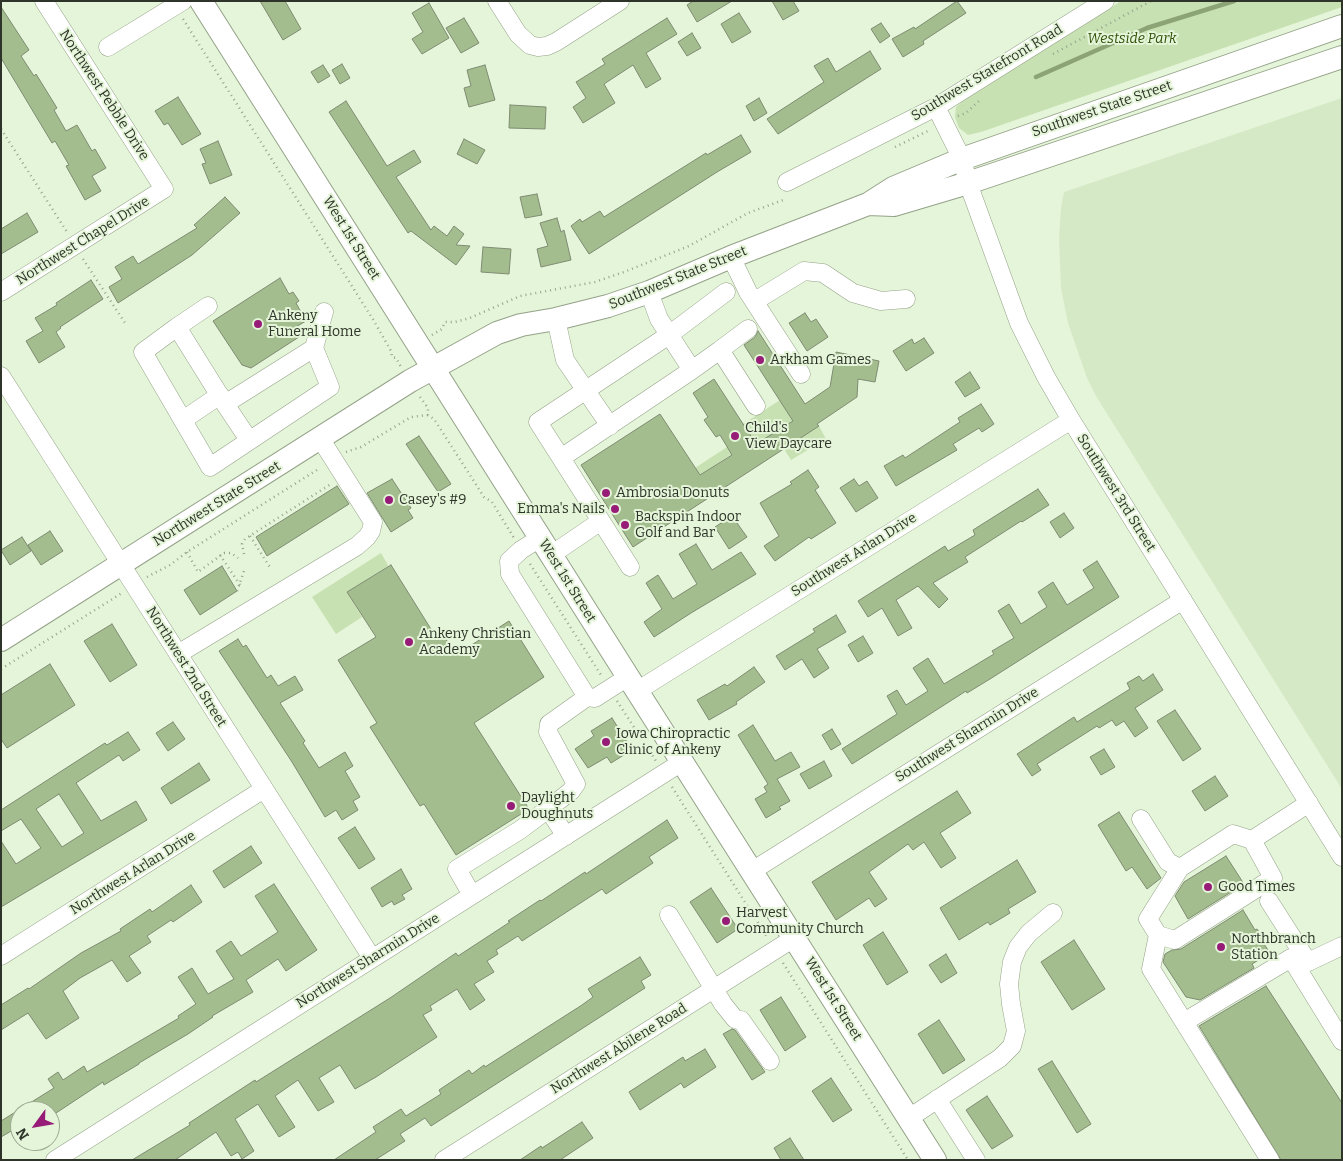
<!DOCTYPE html>
<style>
body{margin:0}
#map{position:relative;width:1343px;height:1161px;overflow:hidden;background:#e5f5d9;font-family:Bitter,serif}
canvas{display:block}
.frame{position:absolute;inset:0;border:2px solid #2e3429;pointer-events:none}
.north{position:absolute;left:10px;top:1101px;width:50px;height:50px;box-sizing:border-box;background:#e5f5d9;border:1px solid #9ca893;border-radius:50%;rotate:238deg;font-size:14px;font-weight:700;line-height:20px;text-align:center;color:#2e3429}
.north::after{content:'';display:block;margin:auto;width:18px;height:22px;background:#961c77;clip-path:polygon(50% 0,100% 100%,50% 72%,0 100%)}
</style>
<div id="map">
<canvas width="1343" height="1161"></canvas>
<div class="frame"></div>
<div class="north">N</div>
</div>
<script>
const c = document.querySelector('canvas').getContext('2d');
c.lineJoin = 'round';
function fill(path, color) {
  c.fillStyle = color;
  c.fill(path, 'evenodd');
}
function poly(rows) {
  const path = new Path2D();
  for (const r of rows) {
    path.moveTo(r[0], r[1]);
    for (let i = 2; i < r.length; i += 2) path.lineTo(r[i], r[i + 1]);
  }
  return path;
}
function strokePath(path, color, width, dash) {
  c.strokeStyle = color;
  c.lineWidth = width;
  c.lineCap = dash ? 'butt' : 'round';
  c.setLineDash(dash || []);
  c.stroke(path);
}
function write(font, color, halo, rows, align = 'center') {
  c.font = font + ' Bitter,serif';
  c.lineWidth = 4;
  c.setLineDash([]);
  c.textBaseline = 'middle';
  c.strokeStyle = halo;
  c.fillStyle = color;
  for (const [text, x, y, turn = 0] of rows) {
    c.save();
    c.translate(x, y);
    c.rotate((+turn || 0) * Math.PI / 180);
    c.textAlign = isNaN(turn) ? turn : align;
    if (halo) c.strokeText(text, 0, 0);
    c.fillText(text, 0, 0);
    c.restore();
  }
}
const built = poly([
 [1342,98,1342,789,1096,396,1087,378,1068,323,1061,288,1059,238,1061,208,1064,192]
]);
const green = poly([
 [1121,1,1342,1,1342,7,981,132,968,135,959,128,955,117,956,107,964,100],
 [780,400,803,436,819,426,826,439,791,460,784,449,785,448,756,444,743,424],
 [727,447,732,454,700,475,695,468],
 [381,553,388,565,387,567,347,592,362,617,336,634,312,597]
]);
const stream = poly([
 [1036,77,1147,28,1234,1]
]);
const building = poly([
 [260,1,285,1,301,29,283,40,260,1],
 [693,1,732,1,697,22,687,5,693,1],
 [772,1,793,1,799,11,783,20,772,1],
 [957,1,966,13,923,41,924,44,903,57,892,39,914,27,915,29,957,1],
 [429,3,449,38,422,54,412,39,423,32,412,13,429,3],
 [1,7,29,50,21,56,34,76,36,74,57,108,54,110,66,131,77,125,92,151,95,149,106,168,92,176,101,191,85,200,66,166,69,165,55,141,52,143,1,58,1,7],
 [739,13,751,32,732,43,721,24,739,13],
 [464,18,479,43,461,53,446,28,464,18],
 [667,18,677,34,646,53,661,79,646,88,633,65,604,84,615,103,583,123,573,107,586,98,576,82,605,64,602,59,667,18],
 [881,23,890,36,880,43,871,29,881,23],
 [692,33,701,48,687,56,678,42,692,33],
 [870,51,881,69,778,134,767,119,824,82,814,66,828,58,836,72,870,51],
 [342,64,350,78,340,84,332,70,342,64],
 [323,65,330,76,318,83,311,72,323,65],
 [485,65,495,100,469,107,464,88,471,86,467,70,485,65],
 [178,97,201,134,182,145,168,123,164,125,155,111,178,97],
 [759,98,767,113,754,121,746,106,759,98],
 [346,101,387,166,414,150,421,162,396,177,431,230,434,226,447,236,454,226,464,234,456,245,470,246,456,265,411,231,408,233,329,112,346,101],
 [510,105,546,107,545,129,509,128,510,105],
 [741,135,751,152,717,172,589,254,571,226,580,219,582,222,600,211,604,217,706,153,707,155,741,135],
 [464,139,485,150,477,164,457,154,464,139],
 [218,141,232,175,210,184,202,164,206,163,200,149,218,141],
 [537,194,542,215,525,218,520,197,537,194],
 [225,197,240,213,192,255,118,303,109,287,122,279,115,267,133,256,138,264,197,228,194,225,225,197],
 [27,213,38,232,1,254,1,229,27,213],
 [557,218,561,232,564,230,571,260,541,267,537,249,548,246,540,223,557,218],
 [483,247,511,249,509,274,481,272,483,247],
 [280,278,289,294,293,292,299,301,296,303,306,321,294,328,299,337,251,368,242,365,213,321,280,278],
 [91,280,103,299,60,327,61,328,56,332,65,347,39,363,26,341,43,331,35,318,57,305,56,303,91,280],
 [805,313,811,322,816,319,828,337,807,351,789,323,805,313],
 [758,331,805,404,830,387,836,352,879,361,875,382,858,379,857,397,817,424,819,426,633,547,581,465,660,414,700,475,732,455,720,435,716,437,704,420,708,417,693,393,714,379,756,444,793,421,744,345,755,337,758,331],
 [924,338,934,353,906,371,893,351,912,339,914,344,924,338],
 [970,372,980,388,965,397,955,382,970,372],
 [981,404,994,424,982,432,979,428,953,444,957,450,896,486,884,466,903,455,905,458,960,422,958,418,981,404],
 [419,436,451,484,438,492,406,444,419,436],
 [808,470,819,487,815,490,836,523,811,539,809,537,775,561,764,546,779,536,760,503,792,484,790,482,808,470],
 [392,479,411,508,408,510,413,518,391,532,367,493,392,479],
 [854,479,859,486,867,481,878,498,856,512,840,488,854,479],
 [337,486,349,504,267,556,256,537,337,486],
 [1038,489,1049,505,1022,522,1021,521,965,557,968,562,933,583,948,599,939,608,918,586,896,600,912,628,898,636,882,608,868,617,858,601,945,546,948,551,975,535,973,530,1038,489],
 [1064,513,1074,528,1060,538,1050,522,1064,513],
 [732,516,747,537,729,549,715,527,732,516],
 [50,531,63,551,41,565,28,545,50,531],
 [22,537,31,551,10,565,1,550,22,537],
 [696,544,712,570,741,552,756,574,691,613,654,637,644,622,662,609,646,583,658,575,673,599,697,584,679,554,696,544],
 [1097,561,1119,597,990,679,967,693,966,691,852,764,842,749,897,714,887,696,897,690,906,705,928,691,913,668,928,658,944,684,994,654,992,651,1014,638,998,611,1009,604,1021,624,1047,607,1038,592,1053,582,1067,605,1094,588,1083,570,1097,561],
 [391,565,434,634,440,630,456,655,509,621,544,677,474,723,529,809,456,855,424,804,420,806,370,727,377,723,338,660,376,637,347,592,391,565],
 [222,566,237,591,200,615,184,590,222,566],
 [836,615,846,632,817,649,829,668,814,678,802,659,785,670,776,656,815,632,813,629,836,615],
 [112,624,137,665,110,682,84,641,112,624],
 [863,636,873,653,858,662,848,645,863,636],
 [238,639,243,647,246,645,267,678,271,675,278,686,295,676,303,690,280,703,305,741,303,743,319,768,345,752,353,766,345,771,360,797,353,801,358,810,342,820,336,810,325,817,292,762,219,651,238,639],
 [50,664,75,705,7,748,1,739,1,695,50,664],
 [754,667,765,682,736,702,737,704,709,720,697,700,725,684,727,686,754,667],
 [1153,674,1163,690,1135,708,1148,728,1135,737,1124,721,1116,726,1112,720,1099,728,1097,726,1037,764,1041,770,1032,776,1017,754,1074,717,1077,722,1130,689,1127,683,1139,676,1143,681,1153,674],
 [1175,710,1201,749,1183,761,1157,721,1175,710],
 [612,718,632,750,611,763,607,757,588,768,575,749,594,736,591,731,612,718],
 [173,722,185,739,168,751,156,733,173,722],
 [753,725,775,761,791,752,800,767,777,779,790,801,779,807,781,809,766,818,755,799,767,792,764,787,768,784,738,735,753,725],
 [832,729,841,744,831,750,822,735,832,729],
 [128,732,140,750,123,761,119,755,76,783,101,821,136,801,147,820,1,907,1,841,16,864,41,848,21,819,1,831,1,810,105,743,107,745,128,732],
 [59,794,84,833,62,847,36,809,59,794],
 [1104,749,1115,767,1101,775,1090,757,1104,749],
 [824,761,832,776,809,789,800,774,824,761],
 [199,763,210,780,171,804,161,788,199,763],
 [1215,776,1228,796,1205,811,1192,791,1215,776],
 [957,791,971,813,940,833,956,858,941,868,924,842,913,850,908,844,869,872,887,899,875,907,869,898,836,920,812,882,957,791],
 [1119,812,1161,878,1147,889,1132,867,1126,871,1098,825,1119,812],
 [667,820,678,838,649,857,653,863,606,894,602,889,522,941,518,936,496,950,498,954,487,961,494,972,474,984,485,1000,470,1010,457,989,430,1006,432,1010,423,1015,437,1037,376,1077,355,1089,340,1065,319,1078,334,1102,318,1111,298,1080,275,1096,295,1127,279,1137,258,1104,235,1119,254,1151,242,1159,238,1152,231,1156,216,1132,175,1160,132,1160,190,1125,189,1123,255,1080,256,1082,390,998,456,953,458,956,510,922,508,921,540,900,541,901,585,872,586,874,667,820],
 [355,827,375,859,359,869,338,838,355,827],
 [251,846,262,863,224,888,213,871,251,846],
 [1226,856,1244,884,1188,919,1175,896,1184,882,1226,856],
 [1017,860,1036,892,1008,909,1010,913,990,925,988,922,959,940,940,908,1017,860],
 [401,869,412,889,402,895,405,899,394,905,392,901,382,907,371,888,401,869],
 [274,884,317,950,286,971,278,959,246,980,253,992,212,1016,213,1017,188,1034,139,1063,139,1064,104,1085,103,1082,50,1117,50,1111,20,1111,20,1126,1,1137,1,1121,54,1088,48,1079,58,1072,63,1080,84,1066,87,1072,179,1018,178,1016,196,1004,178,977,192,968,208,994,234,979,216,951,231,941,241,956,278,932,255,896,274,884],
 [191,885,202,902,173,922,171,920,147,936,151,942,129,956,141,973,127,982,112,960,80,978,63,991,79,1018,46,1039,28,1013,1,1030,1,1005,28,988,29,989,81,953,121,931,120,929,150,909,152,912,191,885],
 [711,888,738,929,717,943,690,902,711,888],
 [1243,910,1255,930,1257,929,1264,940,1262,941,1270,953,1252,964,1254,968,1200,1000,1186,997,1163,962,1165,954,1172,950,1181,949,1243,910],
 [883,932,908,972,887,985,863,945,883,932],
 [1074,940,1105,989,1072,1010,1041,962,1074,940],
 [946,954,957,973,941,983,929,965,946,954],
 [640,957,651,975,641,981,645,988,431,1126,425,1118,400,1134,405,1141,375,1160,334,1160,376,1132,373,1127,401,1109,406,1116,441,1094,439,1090,469,1070,472,1074,484,1065,485,1067,582,1005,593,997,588,989,640,957],
 [1266,986,1342,1103,1342,1160,1281,1160,1199,1026,1266,986],
 [781,997,806,1037,785,1051,760,1010,781,997],
 [939,1020,965,1060,943,1074,918,1034,939,1020],
 [732,1029,735,1030,765,1072,752,1080,723,1034,732,1029],
 [705,1049,716,1067,684,1088,681,1083,640,1110,629,1092,683,1057,685,1061,705,1049],
 [1052,1061,1091,1124,1077,1133,1038,1069,1052,1061],
 [831,1078,852,1110,833,1122,812,1091,831,1078],
 [987,1096,1013,1136,992,1149,966,1110,987,1096],
 [582,1122,593,1138,560,1160,520,1160,541,1146,542,1148,582,1122],
 [790,1138,804,1160,781,1160,774,1148,790,1138]
]);
const path = poly([
 [183,19,374,321,391,351,392,357,396,358,401,367],
 [1053,54,1151,1],
 [958,116,966,113,981,99],
 [1,129,67,232],
 [895,147,930,130],
 [83,259,125,323],
 [432,335,442,329,445,322,455,322,470,318,520,296,595,282,624,272,689,246,748,213,786,199],
 [420,397,428,408,428,415,434,419,484,497,492,502,514,538],
 [346,452,361,447,411,417,428,415],
 [250,536,271,569],
 [187,552,198,572,224,553,231,553,238,558],
 [244,554,242,544,245,539,331,484],
 [220,555,240,585],
 [530,564,601,675],
 [147,577,170,565,187,552,320,468],
 [237,591,244,571],
 [1,669,122,593],
 [617,701,656,761],
 [672,787,767,937],
 [783,963,908,1160]
]);
const minor = poly([
 [497,1,518,34,530,45,538,47,547,46,556,42,620,1],
 [108,47,183,1],
 [936,107,962,159,968,183,1019,323,1046,377,1071,420,1342,857],
 [787,182,936,107,1105,1],
 [731,257,748,292,801,374],
 [1,292,164,189,44,1],
 [755,301,804,271,823,273,853,293,881,301,906,299],
 [556,319,565,360,610,426],
 [177,327,225,404,314,348,330,387,210,467,143,352,177,327,208,306],
 [314,348,324,312],
 [720,350,748,329],
 [692,370,720,350,756,406],
 [1,376,372,958],
 [225,404,249,440],
 [183,420,220,395],
 [561,458,538,422,669,335,726,292],
 [601,521,630,567],
 [540,538,521,550,509,561,510,574,587,697,595,698,628,677],
 [551,555,601,521,561,458,692,370,659,319,649,292],
 [178,654,357,546,367,537,371,531,373,522,320,438],
 [637,691,1071,420],
 [1141,819,1168,862,1180,868,1233,834,1252,840,1309,803],
 [566,836,548,809,571,791,576,784,548,732,549,724,587,697],
 [1180,868,1148,919,1158,935,1175,940,1273,878,1252,840],
 [752,871,1183,600],
 [472,895,457,869,520,830,548,809],
 [1269,901,1308,962],
 [669,915,723,1004,735,1019,741,1020,770,1061],
 [1158,935,1151,969,1184,1022],
 [1,956,264,789],
 [1291,958,1342,1041],
 [937,1099,976,1160],
 [909,1118,1000,1058,1012,1046,1016,1031,1011,1004,1009,984,1012,962,1018,947,1029,933,1053,913],
 [55,1160,682,762],
 [444,1160,794,938],
 [1270,1160,1184,1022,1291,958,1308,962,1342,946]
]);
const major = poly([
 [201,1,637,691,935,1160],
 [868,204,894,205,968,183,1342,57],
 [1,640,410,381,497,333,521,325,556,319,608,306,649,292,731,257,868,204,893,188,962,159,1342,26]
]);
const markers = [
 [258,324,5,"#961c77"],
 [760,360,5,"#961c77"],
 [735,436,5,"#961c77"],
 [606,493,5,"#961c77"],
 [389,500,5,"#961c77"],
 [615,509,5,"#961c77"],
 [625,525,5,"#961c77"],
 [409,642,5,"#961c77"],
 [606,742,5,"#961c77"],
 [511,806,5,"#961c77"],
 [1208,887,5,"#961c77"],
 [726,921,5,"#961c77"],
 [1221,947,5,"#961c77"]
];
const parkNames = [
 ["Westside Park",1132,39]
];
const streetNames = [
 ["Southwest Statefront Road",987,73,-31],
 ["Northwest Pebble Drive",104,95,57],
 ["Southwest State Street",1102,109,-19],
 ["West 1st Street",351,238,58],
 ["Northwest Chapel Drive",83,241,-32],
 ["Southwest State Street",678,278,-22],
 ["Southwest 3rd Street",1116,493,58],
 ["Northwest State Street",217,504,-32],
 ["Southwest Arlan Drive",854,555,-32],
 ["West 1st Street",567,581,58],
 ["Northwest 2nd Street",186,667,58],
 ["Southwest Sharmin Drive",967,735,-32],
 ["Northwest Arlan Drive",133,873,-32],
 ["Northwest Sharmin Drive",368,961,-32],
 ["West 1st Street",833,999,58],
 ["Northwest Abilene Road",619,1049,-32]
];
const poiNames = [
 ["Ankeny",268,316],
 ["Funeral Home",268,332],
 ["Arkham Games",770,360],
 ["Child's",745,428],
 ["View Daycare",745,444],
 ["Ambrosia Donuts",616,493],
 ["Casey's #9",399,500],
 ["Emma's Nails",605,509,"right"],
 ["Backspin Indoor",635,517],
 ["Golf and Bar",635,533],
 ["Ankeny Christian",419,634],
 ["Academy",419,650],
 ["Iowa Chiropractic",616,734],
 ["Clinic of Ankeny",616,750],
 ["Daylight",521,798],
 ["Doughnuts",521,814],
 ["Good Times",1218,887],
 ["Harvest",736,913],
 ["Community Church",736,929],
 ["Northbranch",1231,939],
 ["Station",1231,955]
];
fill(built, '#d6e9c7');
fill(green, '#c8e1b3');
strokePath(stream, '#8ba375', 4.5);
fill(building, '#a4bd8e');
strokePath(building, '#7d8b72', 1);
strokePath(minor, '#94a288', 19);
strokePath(major, '#94a288', 24);
strokePath(path, '#97a38e', 2.5, [1, 4]);
strokePath(minor, '#fff', 18);
strokePath(major, '#fff', 22);
for (const [x, y, r, color] of markers) {
  const dot = new Path2D();
  dot.arc(x, y, r, 0, 2 * Math.PI);
  c.fillStyle = color;
  c.fill(dot);
  strokePath(dot, '#e5f5d9', 2);
}
write('italic 14px', '#315009', '#e5f5d9', parkNames);
write('14px', '#2e3429', '#e5f5d9', streetNames);
write('14px', '#2e3429', '#e5f5d9', poiNames, 'left');
</script>
